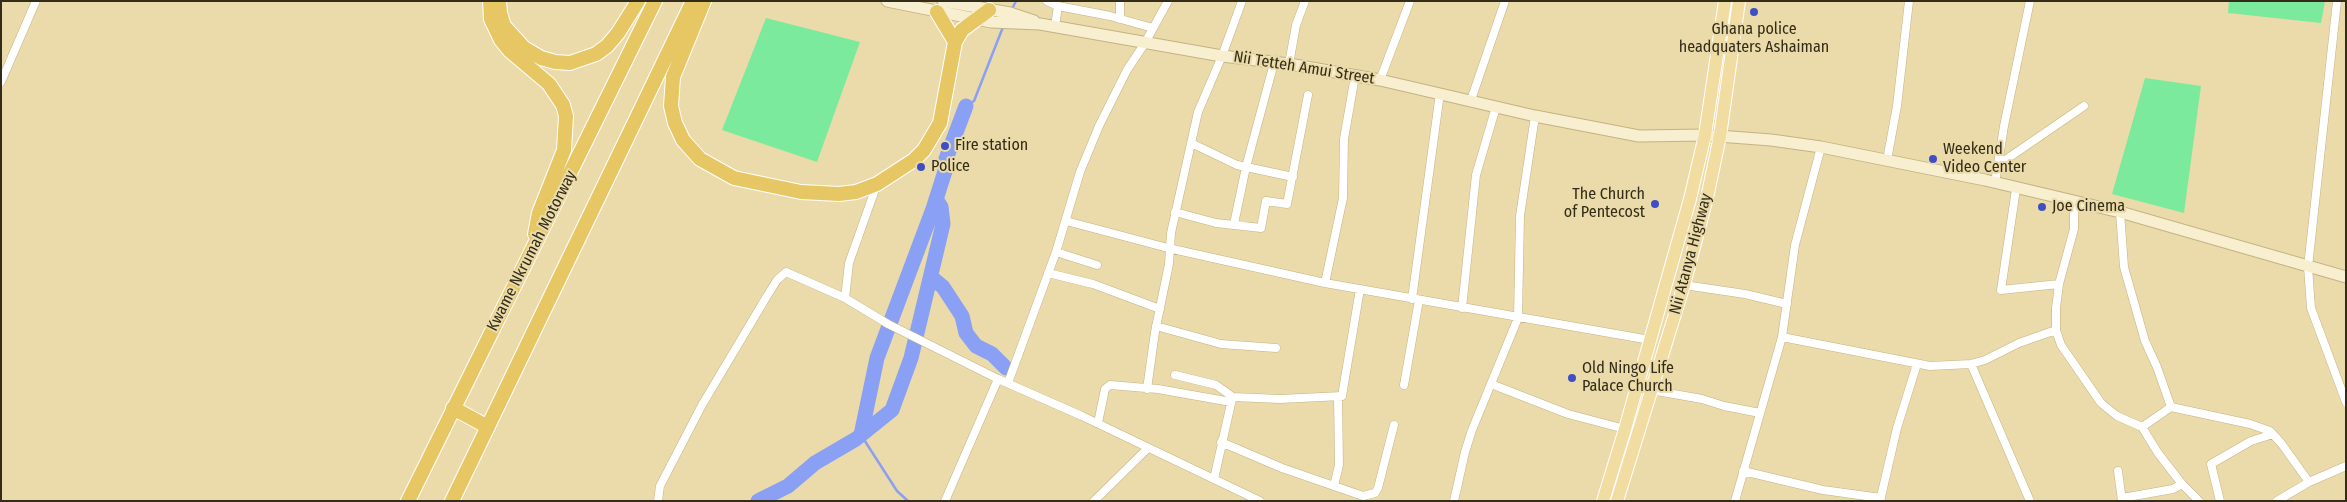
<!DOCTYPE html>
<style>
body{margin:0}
#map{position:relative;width:2347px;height:502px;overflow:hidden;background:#ebdbaa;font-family:"Fira Sans Condensed",sans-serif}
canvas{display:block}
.frame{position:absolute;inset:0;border:2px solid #322c18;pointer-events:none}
</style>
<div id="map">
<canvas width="2347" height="502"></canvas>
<div class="frame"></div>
</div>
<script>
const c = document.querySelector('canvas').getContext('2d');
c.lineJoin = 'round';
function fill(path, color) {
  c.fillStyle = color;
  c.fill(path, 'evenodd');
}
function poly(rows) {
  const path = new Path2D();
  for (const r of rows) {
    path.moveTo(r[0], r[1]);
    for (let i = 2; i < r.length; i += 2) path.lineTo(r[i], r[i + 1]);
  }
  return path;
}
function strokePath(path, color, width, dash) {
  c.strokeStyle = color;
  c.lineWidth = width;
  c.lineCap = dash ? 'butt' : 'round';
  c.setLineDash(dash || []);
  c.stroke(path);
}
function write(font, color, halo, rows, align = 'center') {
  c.font = font + ' "Fira Sans Condensed",sans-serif';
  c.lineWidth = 4;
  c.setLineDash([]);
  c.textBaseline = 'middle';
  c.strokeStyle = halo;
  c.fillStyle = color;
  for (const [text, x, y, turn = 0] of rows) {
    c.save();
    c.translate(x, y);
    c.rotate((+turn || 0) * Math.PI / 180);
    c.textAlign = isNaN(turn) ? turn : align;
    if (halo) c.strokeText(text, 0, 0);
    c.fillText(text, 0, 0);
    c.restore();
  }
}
const green = poly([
 [2229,1,2325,1,2321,23,2228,13],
 [766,18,860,42,817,162,722,130],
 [2145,78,2201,86,2184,213,2112,194]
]);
const stream = poly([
 [1012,9,1016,1],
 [966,106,974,101,1003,27],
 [861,435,897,491,908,501]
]);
const river = poly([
 [931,277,943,287,962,316,966,333,976,346,992,354,1006,368],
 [861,435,877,358,933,209,946,168,946,159,966,106],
 [758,501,788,486,815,463,856,439,892,410,911,358,943,224,941,207,936,199]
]);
const street = poly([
 [1047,1,1058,6,1055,26],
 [2337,1,2308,267,2311,308,2346,402],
 [1058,6,1110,16,1153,28],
 [1120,19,1120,1],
 [1289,64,1296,25,1305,1],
 [1380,80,1410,1],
 [1,82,36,1],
 [1471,100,1505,1],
 [1191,143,1237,165,1293,177],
 [1887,160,1897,106,1909,1],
 [1998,165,2084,106],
 [1995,183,2004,126,2030,1],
 [2016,189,2001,290,2059,284],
 [2074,202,2074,229,2059,284,2056,308,2056,330,2061,345,2101,403,2117,416,2142,427,2158,453,2182,484,2199,501],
 [1175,212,1216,223,1261,228,1266,201,1287,204,1308,95],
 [2120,212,2124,267,2145,341,2157,367,2171,407,2142,427],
 [1066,221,1168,248,1325,283,1650,340],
 [1234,224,1246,167,1274,63],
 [1056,252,1097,265],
 [1048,273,1093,284,1160,309],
 [1325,283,1343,198,1344,139,1355,76],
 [1684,285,1745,294,1787,304],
 [845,298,849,263,877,184],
 [1412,299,1440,93],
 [1462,308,1476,175,1496,107],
 [1156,326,1221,344,1276,348],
 [1782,337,1930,366,1971,364,1985,360,2019,343,2056,330],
 [1971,364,2030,501],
 [1175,375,1216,385,1233,397,1280,399,1342,396,1360,289],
 [1008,383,1056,252,1080,172,1099,126,1127,70,1145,43,1168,1],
 [1491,384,1568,414,1625,429],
 [1404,385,1419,300],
 [1147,389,1155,332,1169,264,1171,233,1198,112,1222,56,1242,1],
 [1651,390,1702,399,1724,406,1760,413],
 [2171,407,2250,424,2270,431,2281,443,2309,482],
 [1098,423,1105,389,1110,385,1158,389,1231,402],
 [1221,442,1282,468,1363,496,1375,493,1378,488,1394,425],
 [1743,471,1823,490,1881,498],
 [2118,471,2122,501],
 [1214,479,1232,399],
 [1334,486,1339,465,1338,397],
 [2122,498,2173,489,2182,484],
 [658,501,660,486,702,405,767,296,777,280,786,272,845,298,888,324,998,379,1082,416,1260,501],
 [945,501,998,379],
 [1094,501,1148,448],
 [1454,501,1465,452,1472,430,1518,318,1520,216,1535,116],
 [1735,501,1782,337,1795,245,1821,147],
 [1880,501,1897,428,1917,364],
 [2220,501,2211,464,2251,441,2273,434],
 [2277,501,2309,482,2346,466]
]);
const secondary = poly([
 [887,1,991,22,1040,24,1222,56,1289,64,1380,80,1535,116,1639,136,1705,135,1771,140,1821,147,1985,180,2120,212,2346,277],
 [943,1,1010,13,1034,21]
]);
const primary = poly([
 [1603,501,1625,429,1690,199,1705,135,1725,1],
 [1617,501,1684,285,1707,198,1720,136,1739,1]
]);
const highway = poly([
 [490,1,491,19,501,40,510,51,549,84,563,105,566,116,564,150,539,213,535,234],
 [499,1,500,13,504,26,524,48,541,58,555,62,570,63,596,54,607,46,618,33,638,1],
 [704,1,673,77,671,106,675,123,683,140,700,159,734,178,801,192,839,194,856,192,877,184,914,160,924,150,940,123,955,42,962,30,989,10],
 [937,12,955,42],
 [453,408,488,427],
 [408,501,655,1],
 [452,501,693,1]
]);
const markers = [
 [1754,12,5,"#3f4fc3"],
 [945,146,5,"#3f4fc3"],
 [1933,159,5,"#3f4fc3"],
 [921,167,5,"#3f4fc3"],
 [1655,204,5,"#3f4fc3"],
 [2042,207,5,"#3f4fc3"],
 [1572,378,5,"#3f4fc3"]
];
const poiNames = [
 ["Ghana police",1754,30,"center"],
 ["headquaters Ashaiman",1754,48,"center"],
 ["Fire station",955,146],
 ["Weekend",1943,150],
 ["Video Center",1943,168],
 ["Police",931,167],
 ["The Church",1645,195,"right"],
 ["of Pentecost",1645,213,"right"],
 ["Joe Cinema",2052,207],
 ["Old Ningo Life",1582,369],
 ["Palace Church",1582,387]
];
const streetNames = [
 ["Nii Tetteh Amui Street",1304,68,9],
 ["Kwame Nkrumah Motorway",532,251,-63],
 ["Nii Atanya Highway",1691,254,-75]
];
fill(green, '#7cea9d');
strokePath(stream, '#8aa0f4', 2.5);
strokePath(river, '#8aa0f4', 15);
strokePath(street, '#c3b383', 9);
strokePath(secondary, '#c3b383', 13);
strokePath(primary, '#fff', 14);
strokePath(highway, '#fff', 16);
strokePath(street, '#fff', 8);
strokePath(secondary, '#f8eed0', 11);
strokePath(primary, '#f1dda1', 12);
strokePath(highway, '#e7c763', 14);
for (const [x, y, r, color] of markers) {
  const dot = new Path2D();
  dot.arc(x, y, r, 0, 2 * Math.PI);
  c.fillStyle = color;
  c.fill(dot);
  strokePath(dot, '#ebdbaa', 2);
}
write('16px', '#322c18', '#ebdbaa', poiNames, 'left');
write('16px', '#322c18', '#ebdbaa', streetNames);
</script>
